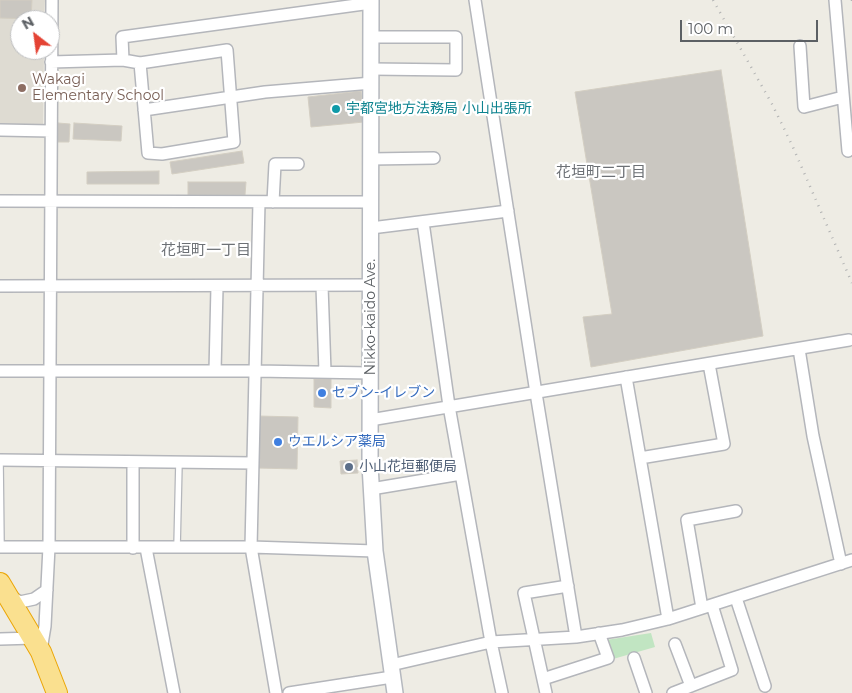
<!DOCTYPE html>
<meta charset="utf-8">
<style>
body{margin:0}
#map{position:relative;width:852px;height:693px;overflow:hidden;background:#eeece4;font-family:Montserrat,sans-serif}
canvas{display:block}
.north{position:absolute;left:10px;top:10px;width:50px;height:50px;box-sizing:border-box;background:#fff;border:1px solid #bebfc1;border-radius:50%;rotate:330deg;font-size:14px;font-weight:700;line-height:20px;text-align:center;color:#5c6064}
.north::after{content:'';display:block;margin:auto;width:18px;height:22px;background:#e44334;clip-path:polygon(50% 0,100% 100%,50% 72%,0 100%)}
.scale{position:absolute;left:680px;top:20px;width:138px;height:22px;box-sizing:border-box;border:2px solid #5c6064;border-top:0;padding-left:6px;font-size:15px;line-height:18px;white-space:nowrap;color:#5c6064;-webkit-text-stroke:4px #fff;paint-order:stroke}
</style>
<div id="map">
<canvas width="852" height="693"></canvas>
<div class="north">N</div>
<div class="scale">100 m</div>
</div>
<script>
const c = document.querySelector('canvas').getContext('2d');
c.lineJoin = 'round';
function fill(path, color) {
  c.fillStyle = color;
  c.fill(path, 'evenodd');
}
function poly(rows) {
  const path = new Path2D();
  for (const r of rows) {
    path.moveTo(r[0], r[1]);
    for (let i = 2; i < r.length; i += 2) path.lineTo(r[i], r[i + 1]);
  }
  return path;
}
function strokePath(path, color, width, dash) {
  c.strokeStyle = color;
  c.lineWidth = width;
  c.lineCap = dash ? 'butt' : 'round';
  c.setLineDash(dash || []);
  c.stroke(path);
}
function write(font, color, halo, rows, align = 'center') {
  c.font = font + ' Montserrat,"Noto Sans JP",sans-serif';
  c.lineWidth = 4.5;
  c.setLineDash([]);
  c.textBaseline = 'middle';
  c.strokeStyle = halo;
  c.fillStyle = color;
  for (const [text, x, y, turn = 0] of rows) {
    c.save();
    c.translate(x, y);
    c.rotate((+turn || 0) * Math.PI / 180);
    c.textAlign = isNaN(turn) ? turn : align;
    if (halo) c.strokeText(text, 0, 0);
    c.fillText(text, 0, 0);
    c.restore();
  }
}
const education = poly([
 [0,0,45,0,44,20,20,20,20,50,44,50,43,127,0,126]
]);
const green = poly([
 [651,633,655,647,613,659,606,640]
]);
const building = poly([
 [0,0,32,0,31,19,0,18,0,0],
 [721,70,763,336,591,367,583,317,612,314,575,92,721,70],
 [361,91,364,122,311,127,308,97,361,91],
 [58,123,70,124,69,142,57,142,58,123],
 [74,123,122,126,121,141,73,139,74,123],
 [242,151,244,163,172,174,170,162,242,151],
 [159,171,159,184,87,184,87,172,159,171],
 [188,182,246,182,245,195,188,195,188,182],
 [314,379,331,379,331,408,314,407,314,379],
 [258,416,298,417,297,469,257,468,258,416],
 [357,460,358,473,341,474,340,461,357,460]
]);
const lane = poly([
 [0,460,1,547],
 [177,548,179,462]
]);
const street = poly([
 [475,0,536,393,576,637],
 [835,0,848,151],
 [371,37,456,37,456,70,371,69],
 [800,46,804,107,843,97],
 [123,60,140,63,227,50,234,142,162,154,148,153,140,63],
 [51,62,123,60,122,37,371,3],
 [144,110,265,92,372,83],
 [0,130,51,131],
 [371,159,434,158],
 [0,201,371,202],
 [259,202,251,547,276,693],
 [273,202,275,164,298,164],
 [423,222,449,406,491,642,502,693],
 [371,228,508,211],
 [0,286,371,285],
 [322,286,325,372],
 [799,349,813,436,841,564],
 [0,371,256,371,370,373],
 [215,371,217,287],
 [626,377,668,619],
 [370,420,849,340],
 [640,458,724,444,709,364],
 [0,460,253,463],
 [371,489,461,474],
 [0,547,251,547,375,551],
 [133,548,133,462],
 [146,548,174,693],
 [10,596,20,602,34,599,47,590],
 [736,598,765,686],
 [702,608,687,520,736,511],
 [0,639,34,638],
 [675,644,691,686],
 [41,650,45,626,49,547,52,0],
 [634,658,646,693],
 [391,665,491,642,576,637,622,630,668,619,852,560],
 [543,679,608,658,599,633],
 [289,693,392,677],
 [546,693,524,593,568,586],
 [673,693,732,670,712,605]
]);
const secondary = poly([
 [371,0,370,465,375,551,395,693]
]);
const highway = poly([
 [0,583,41,652,57,693]
]);
const rail = poly([
 [713,0,772,104,792,145,852,283],
 [852,0,852,2]
]);
const markers = [
 [22,88,5,"#8d6e63"],
 [336,109,5,"#0f9aa8"],
 [322,393,5,"#3f7fe0"],
 [278,442,5,"#3f7fe0"],
 [349,467,5,"#5c6f8a"]
];
const educationNames = [
 ["Wakagi",32,80],
 ["Elementary School",32,96]
];
const cultureNames = [
 ["宇都宮地方法務局 小山出張所",346,109]
];
const streetNames = [
 ["Nikko-kaido Ave.",371,317,-90]
];
const shopNames = [
 ["セブン-イレブン",332,393],
 ["ウエルシア薬局",288,442]
];
const serviceNames = [
 ["小山花垣郵便局",359,467]
];
const neighbourhoodNames = [
 ["花垣町二丁目",601,173],
 ["花垣町一丁目",206,251]
];
fill(education, '#dedbd2');
fill(green, '#c1e5c2');
fill(building, '#cac7c1');
strokePath(building, '#d3cec2', 1);
strokePath(lane, '#b4b6bb', 8);
strokePath(street, '#b4b6bb', 14);
strokePath(secondary, '#b5b8be', 18);
strokePath(highway, '#eba607', 22);
strokePath(lane, '#fff', 5.5);
strokePath(street, '#fff', 11);
strokePath(secondary, '#fff', 15);
strokePath(highway, '#fae08f', 20);
strokePath(rail, '#b3b4b4', 2.5, [1, 6]);
for (const [x, y, r, color] of markers) {
  const dot = new Path2D();
  dot.arc(x, y, r, 0, 2 * Math.PI);
  c.fillStyle = color;
  c.fill(dot);
  strokePath(dot, '#fff', 2);
}
write('14px', '#785e54', '#fff', educationNames, 'left');
write('14px', '#0d838f', '#fff', cultureNames, 'left');
write('14px', '#5c6064', '#fff', streetNames);
write('14px', '#366cbe', '#fff', shopNames, 'left');
write('14px', '#4e5e75', '#fff', serviceNames, 'left');
write('15px', '#6d7176', '#fff', neighbourhoodNames);
</script>
